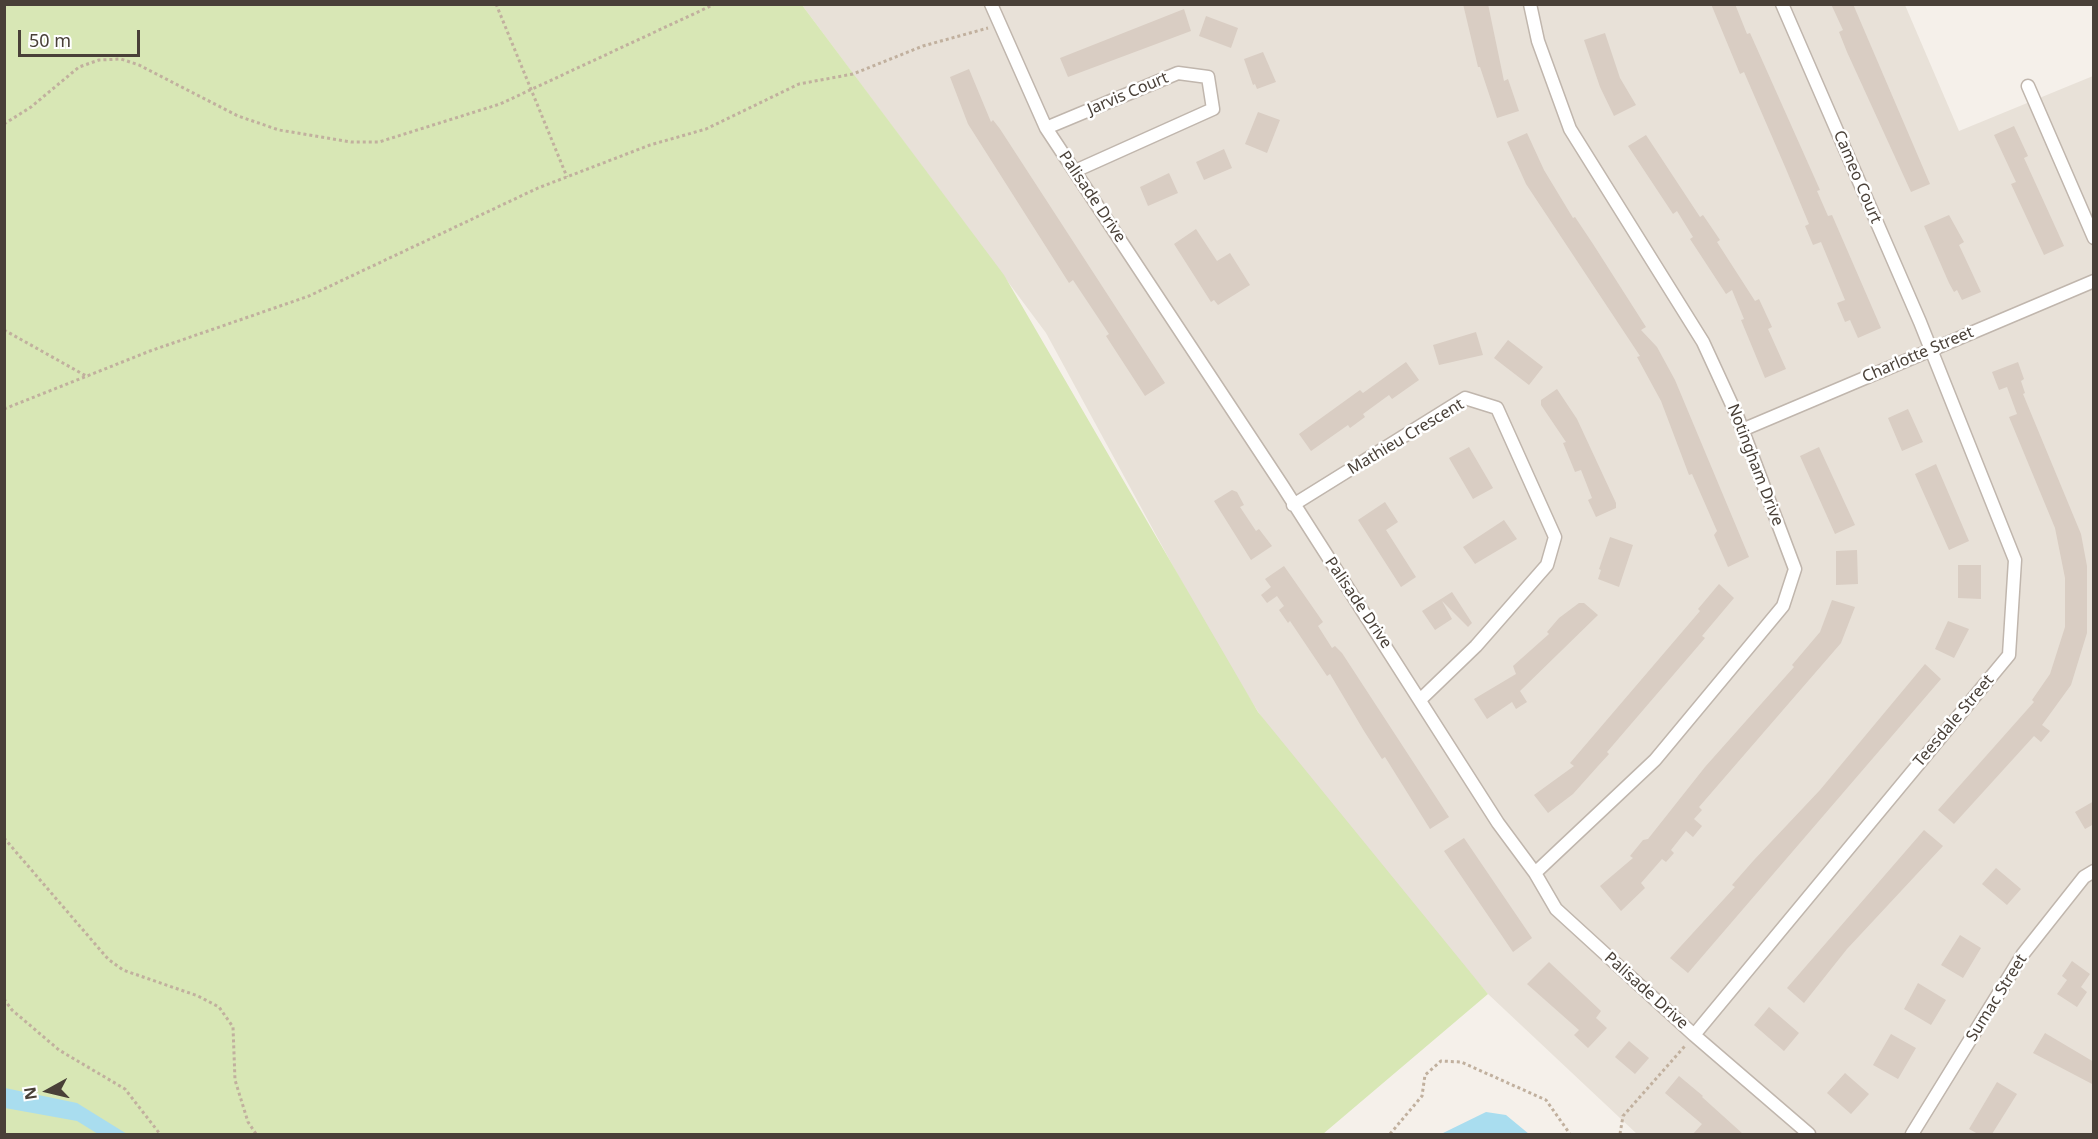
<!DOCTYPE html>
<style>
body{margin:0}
#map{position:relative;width:2098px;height:1139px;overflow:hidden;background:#f5f0ea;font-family:"Noto Sans",sans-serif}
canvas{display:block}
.frame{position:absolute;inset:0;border:6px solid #494038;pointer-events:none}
.north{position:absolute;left:18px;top:1061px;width:60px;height:60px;-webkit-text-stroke:4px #fff;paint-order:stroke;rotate:262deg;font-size:16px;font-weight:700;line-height:24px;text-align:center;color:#494038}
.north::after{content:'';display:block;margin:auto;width:21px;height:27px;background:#494038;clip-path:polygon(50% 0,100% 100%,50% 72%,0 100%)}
.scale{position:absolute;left:18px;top:30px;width:122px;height:27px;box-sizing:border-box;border:3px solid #494038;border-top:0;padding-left:8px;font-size:18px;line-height:21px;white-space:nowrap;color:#494038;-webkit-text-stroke:4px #fff;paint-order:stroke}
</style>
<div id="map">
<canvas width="2098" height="1139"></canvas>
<div class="frame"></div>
<div class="north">N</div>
<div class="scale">50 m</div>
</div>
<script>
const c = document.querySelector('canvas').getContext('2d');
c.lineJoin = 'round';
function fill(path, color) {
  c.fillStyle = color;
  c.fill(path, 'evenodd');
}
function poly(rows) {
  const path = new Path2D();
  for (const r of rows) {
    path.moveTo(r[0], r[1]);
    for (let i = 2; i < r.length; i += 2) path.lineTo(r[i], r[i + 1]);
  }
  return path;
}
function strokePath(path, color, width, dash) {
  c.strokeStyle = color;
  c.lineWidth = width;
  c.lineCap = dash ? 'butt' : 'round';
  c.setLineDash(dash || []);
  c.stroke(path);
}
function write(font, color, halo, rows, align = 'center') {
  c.font = font + ' "Noto Sans",sans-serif';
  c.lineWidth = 5;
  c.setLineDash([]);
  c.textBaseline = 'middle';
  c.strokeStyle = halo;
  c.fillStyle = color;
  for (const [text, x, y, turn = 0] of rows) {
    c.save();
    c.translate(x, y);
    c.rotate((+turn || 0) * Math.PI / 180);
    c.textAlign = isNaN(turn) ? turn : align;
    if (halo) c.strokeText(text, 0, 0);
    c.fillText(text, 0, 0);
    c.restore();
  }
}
const residential = poly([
 [802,5,1905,5,1959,131,2093,76,2093,1134,1637,1134,1488,994,1298,775,1216,645,1046,333]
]);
const green = poly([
 [5,5,802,5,1004,275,1258,712,1488,994,1323,1134,5,1134]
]);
const water = poly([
 [5,1088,77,1103,127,1134,98,1134,77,1121,5,1108],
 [1486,1112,1506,1115,1529,1134,1441,1134]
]);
const building = poly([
 [1463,4,1488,4,1504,81,1508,79,1519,111,1497,118,1480,67,1478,67],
 [1711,4,1735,4,1747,34,1750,33,1812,172,1820,190,1817,191,1828,216,1832,215,1881,328,1858,338,1850,320,1845,322,1837,303,1845,300,1821,242,1813,245,1805,226,1809,224,1786,169,1744,72,1740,74],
 [1831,4,1853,4,1930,184,1911,192,1847,52,1839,32,1843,30],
 [1184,9,1191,31,1068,77,1060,58],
 [1206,16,1238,28,1231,48,1199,36],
 [1605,33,1620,78,1636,105,1614,116,1600,87,1584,40],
 [1263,52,1276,82,1257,89,1255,84,1253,85,1244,59],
 [969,69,991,122,993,120,1000,129,1165,383,1145,396,1106,336,1109,334,1073,280,1069,283,968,124,950,77],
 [1258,112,1280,120,1267,153,1245,144],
 [2014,126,2028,156,2024,158,2064,246,2044,255,2011,184,2016,182,1994,135],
 [1527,133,1544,170,1573,218,1575,217,1593,244,1646,327,1641,330,1657,347,1675,380,1749,557,1728,567,1714,535,1717,531,1692,474,1689,475,1661,401,1637,357,1640,356,1526,184,1507,142],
 [1646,135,1700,217,1703,215,1720,240,1717,242,1755,301,1759,299,1772,327,1768,329,1786,369,1765,378,1741,320,1744,319,1732,290,1726,294,1690,239,1693,237,1677,211,1673,214,1628,146],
 [1224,149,1232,168,1204,180,1196,162],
 [1169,173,1178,193,1148,206,1140,187],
 [1949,215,1964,242,1959,245,1981,292,1962,300,1957,290,1954,292,1949,283,1924,226],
 [1196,229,1217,261,1230,253,1250,285,1218,305,1214,300,1211,302,1174,244],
 [1476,332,1483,355,1439,365,1433,345],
 [1508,340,1543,367,1529,385,1494,358],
 [1406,362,1419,380,1392,399,1389,395,1363,414,1365,417,1350,428,1348,425,1311,451,1299,434,1360,390,1363,393],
 [2018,362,2024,379,2021,381,2025,393,2023,394,2081,534,2087,566,2087,633,2071,685,2042,725,2050,731,2041,742,2034,736,1954,824,1938,810,2034,702,2032,700,2050,674,2065,627,2065,578,2055,528,2009,417,2017,414,2007,387,1999,390,1992,372],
 [1557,389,1577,419,1616,503,1616,508,1596,517,1588,500,1592,498,1581,470,1575,472,1563,443,1566,442,1541,405,1541,400],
 [1908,409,1923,442,1902,451,1888,418],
 [1469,447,1493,488,1473,499,1449,458],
 [1819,447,1855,525,1835,534,1800,456],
 [1936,464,1969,541,1949,550,1915,474],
 [1232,490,1237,492,1244,505,1240,507,1256,531,1259,529,1272,546,1251,560,1214,501],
 [1385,502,1398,522,1386,530,1416,577,1401,587,1358,520],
 [1504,520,1517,539,1475,564,1463,547],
 [1610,537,1633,545,1619,587,1598,579,1601,570,1599,569],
 [1857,550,1858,584,1836,585,1836,551],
 [1958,565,1981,565,1981,599,1958,598],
 [1284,566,1323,622,1318,626,1332,648,1335,646,1342,653,1449,817,1430,829,1385,757,1382,759,1364,731,1330,674,1327,676,1290,621,1288,623,1279,610,1284,606,1277,596,1267,603,1261,595,1271,587,1265,579],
 [1719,584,1734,598,1702,636,1705,638,1607,752,1609,754,1598,766,1573,794,1548,813,1534,795,1574,766,1570,763,1700,611,1698,609],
 [1452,592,1472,623,1468,627,1442,601,1452,619,1435,630,1422,611],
 [1832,600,1855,607,1841,643,1699,807,1702,810,1694,819,1702,826,1693,837,1686,831,1671,850,1674,853,1666,862,1662,859,1641,883,1645,888,1621,911,1600,886,1633,858,1630,856,1643,840,1648,839,1705,767,1794,667,1792,665,1820,632],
 [1579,603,1584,603,1598,615,1520,691,1527,702,1516,709,1512,702,1487,719,1474,699,1516,674,1513,666,1549,634,1547,632,1559,618],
 [1948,621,1969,629,1954,658,1935,649],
 [1925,664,1941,679,1688,973,1670,958,1735,887,1732,885,1754,860,1820,790],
 [2094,801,2094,824,2085,829,2075,812],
 [1924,830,1943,846,1847,949,1804,1003,1787,988],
 [1464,838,1532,938,1513,952,1444,851],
 [1996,868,2021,889,2007,905,1982,884],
 [1960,935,1981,948,1963,978,1941,965],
 [2072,961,2090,974,2081,987,2087,992,2077,1007,2057,994,2067,980,2062,976],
 [1549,962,1601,1011,1596,1018,1607,1028,1588,1048,1574,1035,1579,1030,1527,984],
 [1918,983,1946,1000,1931,1025,1904,1009],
 [1769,1007,1799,1033,1784,1051,1754,1025],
 [2045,1033,2094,1062,2094,1085,2033,1053],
 [1891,1034,1916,1048,1898,1079,1873,1065],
 [1629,1041,1649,1058,1635,1074,1615,1057],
 [1845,1073,1869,1094,1851,1114,1827,1093],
 [1679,1076,1703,1096,1702,1097,1743,1134,1693,1134,1702,1124,1665,1093],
 [1997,1082,2017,1094,1992,1134,1978,1134,1969,1129]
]);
const path = poly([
 [496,4,567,177],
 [4,124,31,107,79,67,99,60,121,59,139,65,238,116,279,130,351,142,379,142,500,104,715,4],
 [4,330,88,377],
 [4,409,150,351,309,296,538,188,650,145,706,129,799,84,853,74,923,46,988,28],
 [4,838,108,959,123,970,198,996,219,1007,233,1027,235,1080,248,1122,256,1134],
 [4,999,12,1010,59,1050,125,1089,160,1134],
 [1390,1134,1422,1096,1425,1075,1441,1061,1461,1062,1546,1100,1570,1134],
 [1620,1134,1623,1116,1685,1046]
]);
const street = poly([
 [991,4,1046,128,1282,485,1498,823,1535,873,1556,909,1694,1035,1809,1134],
 [1530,4,1538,41,1570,129,1703,342,1738,418,1795,569,1783,606,1655,760,1535,873],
 [2028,86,2094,238],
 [1046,128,1178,73,1208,77,1213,109,1075,171],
 [1742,430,2094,281],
 [1293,505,1465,398,1497,408,1555,537,1547,565,1476,646,1421,699],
 [1694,1035,2009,655,2015,560,1920,322,1782,4],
 [1912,1134,2023,954,2084,877,2094,871]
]);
const streetNames = [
 ["Jarvis Court",1128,94,-23],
 ["Cameo Court",1857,177,67],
 ["Palisade Drive",1092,197,56],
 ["Charlotte Street",1918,355,-23],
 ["Mathieu Crescent",1406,437,-31],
 ["Notingham Drive",1755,465,69],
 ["Palisade Drive",1358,603,56],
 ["Teesdale Street",1954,721,-50],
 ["Palisade Drive",1646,991,42],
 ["Sumac Street",1997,998,-58]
];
fill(residential, '#e8e1d8');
fill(green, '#d8e7b5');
fill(water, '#a9ddef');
fill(building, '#d9cdc3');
strokePath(street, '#c0b6ad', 15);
strokePath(path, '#c1b09e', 3, [3, 3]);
strokePath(street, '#fff', 12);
write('16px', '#494038', '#fff', streetNames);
</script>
